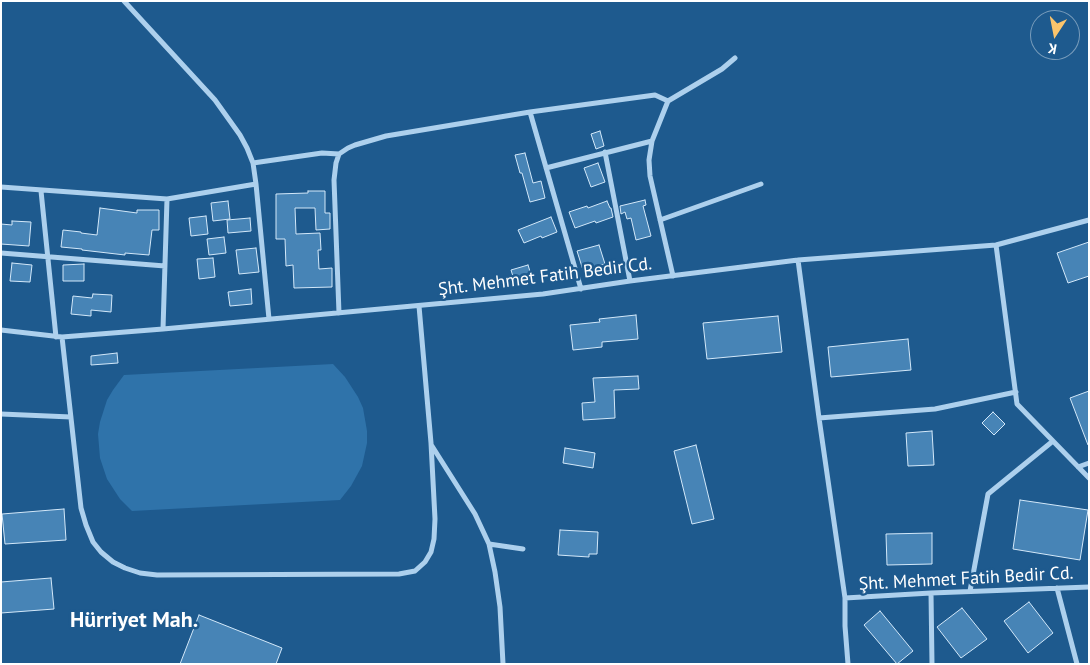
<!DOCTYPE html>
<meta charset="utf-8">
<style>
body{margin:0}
#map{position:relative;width:1090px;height:665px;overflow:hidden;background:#1e5a8e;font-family:"PT Sans",sans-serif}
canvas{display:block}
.frame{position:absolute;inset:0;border:2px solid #fff;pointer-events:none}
.north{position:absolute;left:1030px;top:10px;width:50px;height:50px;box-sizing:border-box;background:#1e5a8e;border:1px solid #789cbb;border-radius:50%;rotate:191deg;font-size:14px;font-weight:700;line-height:20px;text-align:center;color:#fff}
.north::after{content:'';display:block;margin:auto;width:18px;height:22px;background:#fbc46c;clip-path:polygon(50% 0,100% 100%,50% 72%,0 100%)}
</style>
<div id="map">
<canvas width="1090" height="665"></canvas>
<div class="frame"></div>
<div class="north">K</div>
</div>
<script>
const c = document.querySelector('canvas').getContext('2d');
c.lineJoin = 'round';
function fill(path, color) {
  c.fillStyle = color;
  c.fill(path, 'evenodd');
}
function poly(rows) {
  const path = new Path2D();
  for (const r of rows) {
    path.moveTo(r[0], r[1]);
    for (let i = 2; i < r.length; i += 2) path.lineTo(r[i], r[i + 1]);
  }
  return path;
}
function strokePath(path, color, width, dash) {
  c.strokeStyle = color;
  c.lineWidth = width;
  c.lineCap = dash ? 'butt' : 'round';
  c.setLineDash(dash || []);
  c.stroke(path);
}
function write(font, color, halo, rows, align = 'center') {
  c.font = font + ' "PT Sans",sans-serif';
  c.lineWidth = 5;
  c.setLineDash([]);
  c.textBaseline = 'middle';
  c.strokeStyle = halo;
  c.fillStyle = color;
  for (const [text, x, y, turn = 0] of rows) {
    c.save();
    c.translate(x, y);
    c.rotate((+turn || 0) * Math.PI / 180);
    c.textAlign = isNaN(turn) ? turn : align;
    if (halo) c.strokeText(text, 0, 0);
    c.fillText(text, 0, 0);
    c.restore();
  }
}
const green = poly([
 [333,364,345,377,358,397,363,408,367,431,367,443,362,466,351,486,340,500,132,511,120,499,107,479,100,458,98,434,100,422,107,400,113,390,124,375]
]);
const building = poly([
 [600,131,604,146,596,149,591,134,600,131],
 [525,153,533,183,541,181,545,198,530,202,522,173,520,173,515,155,525,153],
 [598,163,605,182,591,187,584,168,598,163],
 [308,191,325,191,325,213,330,213,330,229,316,230,315,208,295,208,296,234,320,233,321,250,318,250,319,269,332,268,332,287,294,288,293,265,286,266,285,239,276,239,276,194,308,193,308,191],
 [645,200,646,205,643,206,651,236,636,240,631,218,627,219,625,212,621,214,620,206,645,200],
 [228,201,230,219,213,221,211,203,228,201],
 [607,201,610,208,611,208,613,217,596,223,595,221,575,228,569,212,587,206,588,208,607,201],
 [100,208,137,213,137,210,159,210,159,230,152,230,149,255,125,253,125,255,82,250,82,249,61,247,63,230,81,232,81,233,97,235,100,208],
 [206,216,208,234,191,236,189,218,206,216],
 [551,217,557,232,542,238,541,236,524,243,518,230,551,217],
 [250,218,251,231,228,233,227,220,250,218],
 [12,221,31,222,29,246,1,244,1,224,12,225,12,221],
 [224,237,226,253,209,255,207,239,224,237],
 [1089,242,1089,276,1068,283,1057,253,1089,242],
 [599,245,605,264,583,270,577,251,599,245],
 [256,248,259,272,239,274,236,250,256,248],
 [213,258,215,277,199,279,197,259,213,258],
 [12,263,32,265,30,282,10,281,12,263],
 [84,264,84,281,63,281,63,265,84,264],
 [528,265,533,281,516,286,511,270,528,265],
 [251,289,252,304,230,306,228,292,251,289],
 [93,294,112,295,111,312,91,310,91,316,71,314,73,296,92,298,93,294],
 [636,315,638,339,602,342,602,347,573,350,570,325,600,322,599,319,636,315],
 [778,316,782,352,707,359,703,323,778,316],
 [908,339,911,370,831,377,828,347,908,339],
 [117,353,118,363,91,365,91,356,117,353],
 [638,376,639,389,614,390,615,418,583,420,582,403,595,402,593,378,638,376],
 [1089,391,1089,445,1088,445,1070,398,1089,391],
 [993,412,1005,424,994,435,982,423,993,412],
 [932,431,934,465,908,466,906,433,932,431],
 [696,445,714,519,692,524,674,451,696,445],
 [565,448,595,453,593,468,563,463,565,448],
 [1020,500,1088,510,1080,560,1013,549,1020,500],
 [64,509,66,540,5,544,2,514,64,509],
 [560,530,598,532,597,554,589,554,589,557,558,555,560,530],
 [932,533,932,564,887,565,886,534,932,533],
 [51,578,54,609,1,613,1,582,51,578],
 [1029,602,1053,633,1028,653,1004,621,1029,602],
 [962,608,987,639,961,658,937,627,962,608],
 [880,611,913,651,897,664,864,625,880,611],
 [199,615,282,648,276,664,180,664,199,615]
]);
const minor = poly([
 [124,1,215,100,240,135,247,148,253,163,256,184,269,319],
 [530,112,655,95,668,101],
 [605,152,630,281],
 [253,163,322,153,339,154],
 [546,168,652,141],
 [1,187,167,199,256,184],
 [41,191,56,337],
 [660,220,761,184],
 [996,245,1017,404,1089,478],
 [1,253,165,266],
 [798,260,819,418,845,598,845,626,848,664],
 [673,276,650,176,649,160,652,141,668,101,722,69,735,58],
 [339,313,334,180,336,163,339,154,348,148,355,145,386,136,530,112,581,289],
 [163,329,167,199],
 [1,330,62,337,163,329,543,294,630,281,798,260,996,245,1089,220],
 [62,337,81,508,86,525,93,542,101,552,113,562,125,568,140,573,157,575,399,574,415,571,425,562,431,552,434,539,435,519,431,443,419,306],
 [1,414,71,417],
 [819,418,935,409,1016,392],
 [432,446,475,514,489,544,495,572,500,607,503,664],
 [1078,467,1089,463],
 [489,544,523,549],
 [1057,588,1077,664],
 [970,591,988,494,1053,441],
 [931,593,932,664],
 [845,598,931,593,1089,587]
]);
const streetNames = [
 ["Şht. Mehmet Fatih Bedir Cd.",545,277,-7],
 ["Şht. Mehmet Fatih Bedir Cd.",966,579,-3]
];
const districtNames = [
 ["Hürriyet Mah.",134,621]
];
fill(green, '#2f73aa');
fill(building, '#4784b6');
strokePath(building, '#d3e8f9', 1);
strokePath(minor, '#add0ed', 5);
write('18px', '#fff', '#1e5a8e', streetNames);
write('bold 22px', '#fff', '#1e5a8e', districtNames);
</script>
